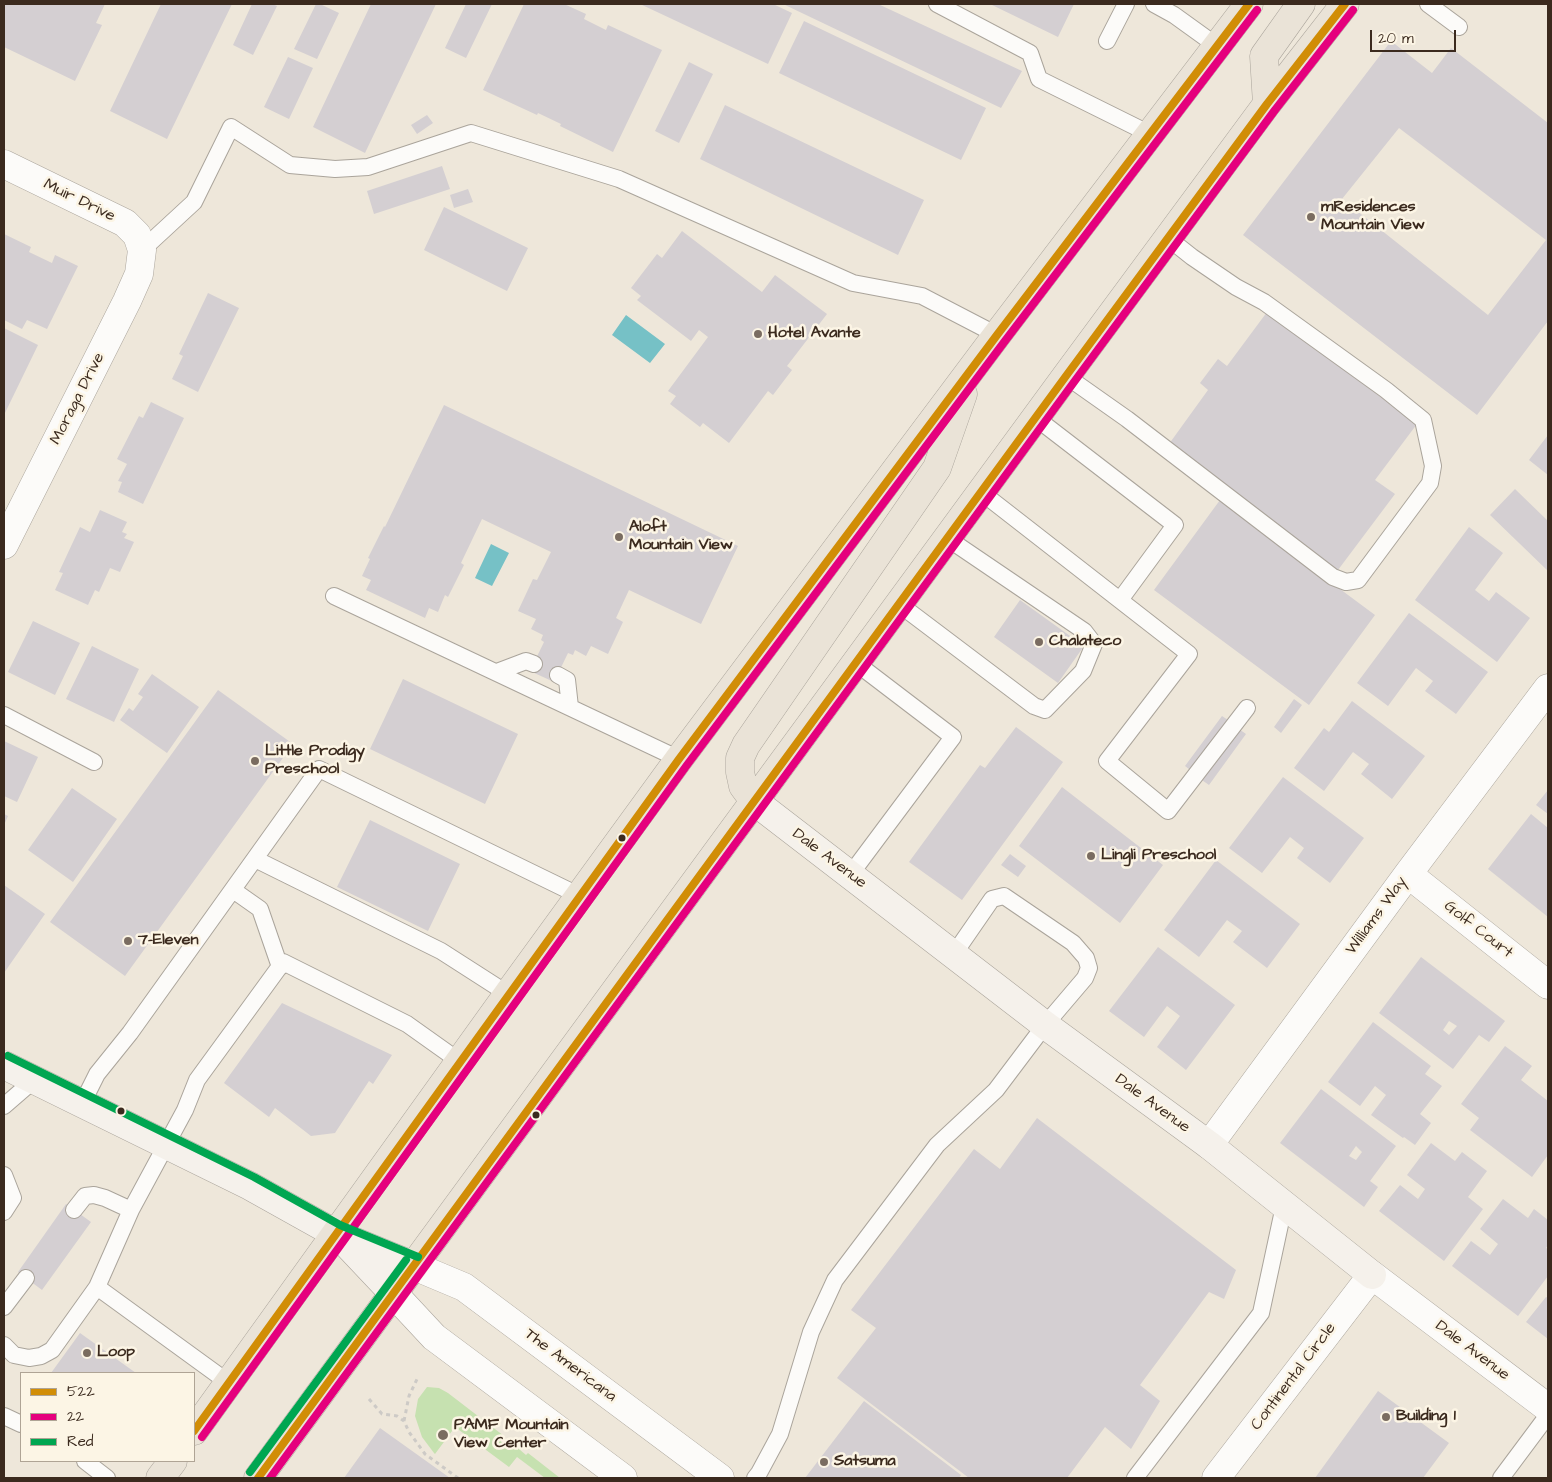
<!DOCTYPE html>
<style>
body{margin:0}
#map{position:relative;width:1552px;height:1482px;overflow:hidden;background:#eee7da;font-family:"Architects Daughter",sans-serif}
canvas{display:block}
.frame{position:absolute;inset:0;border:5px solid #3b2a1e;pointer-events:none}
.legend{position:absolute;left:20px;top:1372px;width:175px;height:90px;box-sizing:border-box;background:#fcf5e5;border:1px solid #afa495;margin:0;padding:6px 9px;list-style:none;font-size:15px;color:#3b2a1e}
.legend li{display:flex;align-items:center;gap:10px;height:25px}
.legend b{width:25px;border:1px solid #afa495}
.scale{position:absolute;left:1370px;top:30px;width:86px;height:22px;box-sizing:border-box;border:2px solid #3b2a1e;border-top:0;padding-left:6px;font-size:15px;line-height:18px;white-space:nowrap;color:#3b2a1e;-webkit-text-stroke:4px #fcf5e5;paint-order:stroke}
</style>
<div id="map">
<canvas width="1552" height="1482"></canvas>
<div class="frame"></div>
<ul class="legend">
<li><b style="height:6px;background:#d18d06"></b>522</li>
<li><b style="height:6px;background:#e5007d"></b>22</li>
<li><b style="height:6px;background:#00a651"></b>Red</li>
</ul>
<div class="scale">20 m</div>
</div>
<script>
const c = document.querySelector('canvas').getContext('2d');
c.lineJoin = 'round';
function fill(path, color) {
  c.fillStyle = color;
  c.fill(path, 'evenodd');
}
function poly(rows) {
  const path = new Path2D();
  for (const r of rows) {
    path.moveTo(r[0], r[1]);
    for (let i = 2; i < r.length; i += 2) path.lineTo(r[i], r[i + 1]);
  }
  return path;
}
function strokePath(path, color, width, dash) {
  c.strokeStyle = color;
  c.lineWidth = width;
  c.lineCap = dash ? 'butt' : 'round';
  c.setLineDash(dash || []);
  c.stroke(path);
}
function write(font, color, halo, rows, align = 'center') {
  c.font = font + ' "Architects Daughter",sans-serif';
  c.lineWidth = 5;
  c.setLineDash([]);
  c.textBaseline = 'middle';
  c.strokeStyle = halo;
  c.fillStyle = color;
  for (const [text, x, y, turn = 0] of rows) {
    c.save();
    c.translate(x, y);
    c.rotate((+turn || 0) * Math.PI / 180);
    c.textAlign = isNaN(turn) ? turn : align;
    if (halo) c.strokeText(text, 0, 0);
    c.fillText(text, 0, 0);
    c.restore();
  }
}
const green = poly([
 [427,1387,439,1388,448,1393,504,1436,500,1441,510,1448,514,1443,520,1448,519,1449,526,1455,528,1453,560,1478,545,1478,517,1457,509,1467,455,1427,435,1454,434,1453,422,1437,415,1416,418,1399]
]);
const water = poly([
 [626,315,665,344,650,363,612,335],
 [491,544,509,553,492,586,475,578]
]);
const building = poly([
 [4,4,105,4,96,23,102,25,75,81,4,47],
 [161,4,232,4,167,139,110,111],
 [252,4,272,4,277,6,253,55,233,45],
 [316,4,320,4,339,13,317,59,294,49],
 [371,4,436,4,365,153,313,127],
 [466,4,492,4,466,58,445,48],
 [524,4,564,4,586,14,584,19,606,30,608,25,662,50,613,152,560,126,561,124,538,113,537,115,483,90],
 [640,4,773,4,792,13,768,64],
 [783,4,878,4,1022,71,1001,108],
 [990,4,1074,4,1058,37],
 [804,21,986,108,961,160,779,73],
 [1391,41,1432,73,1451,48,1548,123,1548,321,1477,415,1243,235],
 [1399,128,1546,240,1488,315,1342,199],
 [288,57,313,68,289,119,264,107],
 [689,62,713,74,679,143,655,131],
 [725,105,924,200,898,255,700,159],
 [427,115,433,123,417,134,411,125],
 [442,166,450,189,374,214,367,191],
 [468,189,473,202,454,208,450,195],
 [444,207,528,248,507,291,424,250],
 [682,231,762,292,775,275,827,314,787,366,792,370,773,395,768,391,729,443,703,423,700,427,670,404,676,396,668,391,708,337,699,330,691,341,637,300,641,296,631,288,657,254,662,258],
 [4,234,31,247,29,252,52,263,55,255,78,266,47,329,27,320,22,329,4,320],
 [208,293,239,308,198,392,172,379,183,356,179,354],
 [1270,308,1420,420,1375,480,1395,494,1338,570,1169,444,1208,390,1200,383,1218,359,1227,366],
 [4,328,38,345,4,415],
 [151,402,184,418,143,504,118,492,122,482,118,481,127,464,117,459,139,416,143,418],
 [444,405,738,546,701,624,629,590,616,618,623,622,608,654,591,646,586,656,575,650,573,655,568,653,554,682,530,671,544,642,541,640,543,635,531,629,536,619,518,611,533,579,537,580,551,552,482,519,461,563,464,565,448,597,445,595,438,612,429,608,425,618,366,590,371,580,362,576,370,559,368,558,384,526,385,527],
 [1548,435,1548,475,1529,460],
 [1515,489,1548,521,1548,571,1490,515],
 [1220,500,1375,615,1309,705,1154,590],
 [100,510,127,522,122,532,127,534,124,538,134,542,120,572,110,568,99,592,95,590,88,605,55,590,63,573,59,572,80,527,90,532],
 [1469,527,1503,553,1475,590,1489,601,1496,592,1530,618,1497,662,1415,600],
 [1020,600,1084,646,1058,683,994,637],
 [1409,613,1488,672,1456,714,1425,691,1433,681,1416,668,1388,706,1357,683],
 [33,621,80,643,55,695,8,672],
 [92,646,139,669,114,722,66,699],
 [152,674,199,707,167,753,120,720,129,708,133,711,143,697,138,694],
 [403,679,518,734,485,804,370,749],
 [218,690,293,744,125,976,50,922],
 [1294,699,1302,705,1281,733,1274,727],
 [1352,701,1425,756,1392,799,1361,774,1369,764,1353,752,1324,791,1294,768,1324,728,1329,732],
 [1222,716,1231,722,1194,773,1185,766],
 [1016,727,1063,762,962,900,909,862,980,765,985,768],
 [1236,727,1246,734,1209,785,1199,778],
 [4,741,38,757,17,802,4,796],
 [1283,777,1364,838,1330,883,1297,858,1304,848,1290,837,1262,873,1229,848],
 [1062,787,1163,865,1120,923,1019,846],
 [72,788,117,819,73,882,28,850],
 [1548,790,1548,814,1536,805],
 [4,814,8,816,4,825],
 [1531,814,1548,828,1548,917,1488,869],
 [370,820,460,864,428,931,337,887],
 [1010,854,1026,866,1018,877,1001,865],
 [1216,860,1300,924,1267,968,1233,942,1242,931,1227,920,1199,957,1164,930],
 [4,885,45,914,4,973],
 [1158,947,1235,1005,1186,1070,1157,1047,1180,1016,1167,1006,1144,1037,1109,1011],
 [1421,957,1505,1021,1489,1042,1479,1035,1453,1069,1379,1013],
 [1449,1021,1457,1026,1449,1035,1443,1030],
 [282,1003,392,1055,373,1084,369,1081,335,1133,311,1136,275,1108,269,1117,224,1083],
 [1373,1022,1431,1066,1425,1074,1442,1086,1420,1114,1431,1123,1415,1145,1404,1137,1403,1138,1371,1115,1386,1095,1375,1086,1360,1106,1328,1082],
 [1505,1046,1532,1066,1521,1080,1548,1101,1548,1155,1532,1177,1470,1130,1479,1118,1461,1104],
 [1321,1089,1396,1146,1370,1181,1378,1187,1364,1207,1280,1143],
 [1356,1146,1362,1152,1356,1160,1349,1156],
 [1037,1118,1236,1270,1224,1299,1209,1292,1140,1385,1160,1401,1131,1449,1105,1427,1067,1478,969,1478,837,1378,876,1328,851,1310,974,1149,1000,1169],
 [1431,1143,1455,1161,1462,1152,1487,1171,1468,1197,1483,1209,1444,1261,1379,1211,1400,1185,1418,1199,1425,1189,1407,1175],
 [1503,1199,1528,1218,1534,1209,1548,1220,1548,1245,1546,1248,1548,1249,1548,1276,1518,1316,1452,1266,1471,1241,1490,1255,1498,1244,1480,1229],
 [66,1204,91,1222,42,1290,18,1272],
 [1546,1297,1548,1298,1548,1339,1526,1322],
 [80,1333,136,1373,51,1373],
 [1378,1391,1449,1443,1423,1478,1315,1478],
 [864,1401,961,1475,959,1478,805,1478],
 [380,1428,450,1478,344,1478]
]);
const path = poly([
 [369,1399,382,1414,397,1416,404,1421,409,1432,425,1454,458,1478],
 [404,1421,409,1396,418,1377]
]);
const lane = poly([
 [937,4,1030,53,1039,79,1150,134],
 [1154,4,1174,15,1217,46],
 [1428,4,1459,27],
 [1107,41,1126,4],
 [142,250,194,202,231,127,290,165,335,169,368,167,471,133,619,179,853,283,922,296,997,335],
 [1066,376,1127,419,1333,577,1346,582,1358,580,1430,483,1433,466,1423,420,1386,390,1264,302,1236,287,1192,257,1168,238],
 [1036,418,1175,525,1120,600],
 [981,492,1189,654,1107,761,1168,811,1247,708],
 [334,596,679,759],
 [899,604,1034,706,1045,710,1083,671,1094,644,1084,631,947,538],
 [497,672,526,661,534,664],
 [558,675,567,680,570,707],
 [4,715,94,762],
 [255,859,441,951,508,994],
 [850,875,953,737,856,663],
 [233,890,260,909,280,967],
 [82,1104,97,1074,130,1033,319,769,580,896],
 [4,1106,34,1080],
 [4,1175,13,1198,4,1212],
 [74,1210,85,1196,94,1195,105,1198,131,1210],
 [4,1307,26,1278],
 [4,1345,14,1355,29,1358,41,1356,52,1350,97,1287],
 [229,1383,97,1287,131,1210,185,1110,197,1080,283,962,407,1024,459,1061],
 [4,1416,21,1424],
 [85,1461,107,1478],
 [755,1478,759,1473,780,1434,811,1332,835,1280,937,1145,996,1090,1045,1025,1085,978,1089,968,1086,958,1073,943,1004,896,992,899,954,954],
 [1135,1478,1261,1313,1284,1206],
 [1501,1478,1548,1415]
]);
const street = poly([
 [4,164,125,223,137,235,142,250,139,274,127,301,4,545],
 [1408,874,1548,985],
 [1209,1145,1408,874,1548,688],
 [414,1266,464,1287,720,1478],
 [393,1293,434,1337,623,1478],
 [1216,1478,1372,1275,1548,1408]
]);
const secondary = poly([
 [754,801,1045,1025,1209,1145,1372,1275],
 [4,1065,250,1186,336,1234,414,1266],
 [343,1240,393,1293]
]);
const primary = poly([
 [1267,104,1264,56,1301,4],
 [754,801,743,786,740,772,740,758,746,745,937,468,963,394],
 [194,1431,508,994,679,759,997,335,1249,4],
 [160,1478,173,1461],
 [258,1478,1066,376,1267,104,1345,4]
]);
const bus1 = poly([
 [194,1431,679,759,997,335,1249,4],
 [258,1478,1066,376,1267,104,1345,4]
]);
const bus2 = poly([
 [202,1437,687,765,1005,341,1257,10],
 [270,1478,1074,382,1275,110,1353,10]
]);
const bus3 = poly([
 [8,1056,254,1177,340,1225,418,1257],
 [250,1472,406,1260]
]);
const markers = [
 [1311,217,5,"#7a6c60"],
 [758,334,5,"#7a6c60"],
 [619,537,5,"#7a6c60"],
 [1039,642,5,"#7a6c60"],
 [255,761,5,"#7a6c60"],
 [622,838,4.5,"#3b2a1e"],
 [1091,856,5,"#7a6c60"],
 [128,941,5,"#7a6c60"],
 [121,1111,4.5,"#3b2a1e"],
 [536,1115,4.5,"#3b2a1e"],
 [87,1353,5,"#7a6c60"],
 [1386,1417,5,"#7a6c60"],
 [443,1435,6,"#7a6c60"],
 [824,1462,5,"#7a6c60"]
];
const streetNames = [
 ["Muir Drive",79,201,26],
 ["Moraga Drive",78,399,-63],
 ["Dale Avenue",829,859,37],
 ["Williams Way",1377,916,-54],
 ["Golf Court",1478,930,38],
 ["Dale Avenue",1152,1104,36],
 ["Dale Avenue",1472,1351,37],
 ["The Americana",570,1366,37],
 ["Continental Circle",1294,1377,-53]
];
const poiNames = [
 ["mResidences",1321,208],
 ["Mountain View",1321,226],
 ["Hotel Avante",768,334],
 ["Aloft",629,528],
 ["Mountain View",629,546],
 ["Chalateco",1049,642],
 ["Little Prodigy",265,752],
 ["Preschool",265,770],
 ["Lingli Preschool",1101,856],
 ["7-Eleven",138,941],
 ["Loop",97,1353],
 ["Building 1",1396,1417],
 ["PAMF Mountain",454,1426],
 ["View Center",454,1444],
 ["Satsuma",834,1462]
];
fill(green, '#c6e1b0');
fill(water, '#76c1c6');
fill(building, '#d4cfd2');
strokePath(lane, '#aaa49b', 18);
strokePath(street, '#aaa49b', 29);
strokePath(secondary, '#aaa49b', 29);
strokePath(primary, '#aaa49b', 29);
strokePath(path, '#cdcac6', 3, [4, 4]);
strokePath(lane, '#fcfbf9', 16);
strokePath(street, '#fcfbf9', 28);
strokePath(secondary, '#f5f1eb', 28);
strokePath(primary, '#eae3d7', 28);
strokePath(bus1, '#d18d06', 8);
strokePath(bus2, '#e5007d', 8);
strokePath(bus3, '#00a651', 8);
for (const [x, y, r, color] of markers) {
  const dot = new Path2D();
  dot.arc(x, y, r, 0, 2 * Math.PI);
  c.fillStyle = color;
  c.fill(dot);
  strokePath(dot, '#fcf5e5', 2);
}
write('16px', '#3b2a1e', '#fcf5e5', streetNames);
write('bold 16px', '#3b2a1e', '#fcf5e5', poiNames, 'left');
</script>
